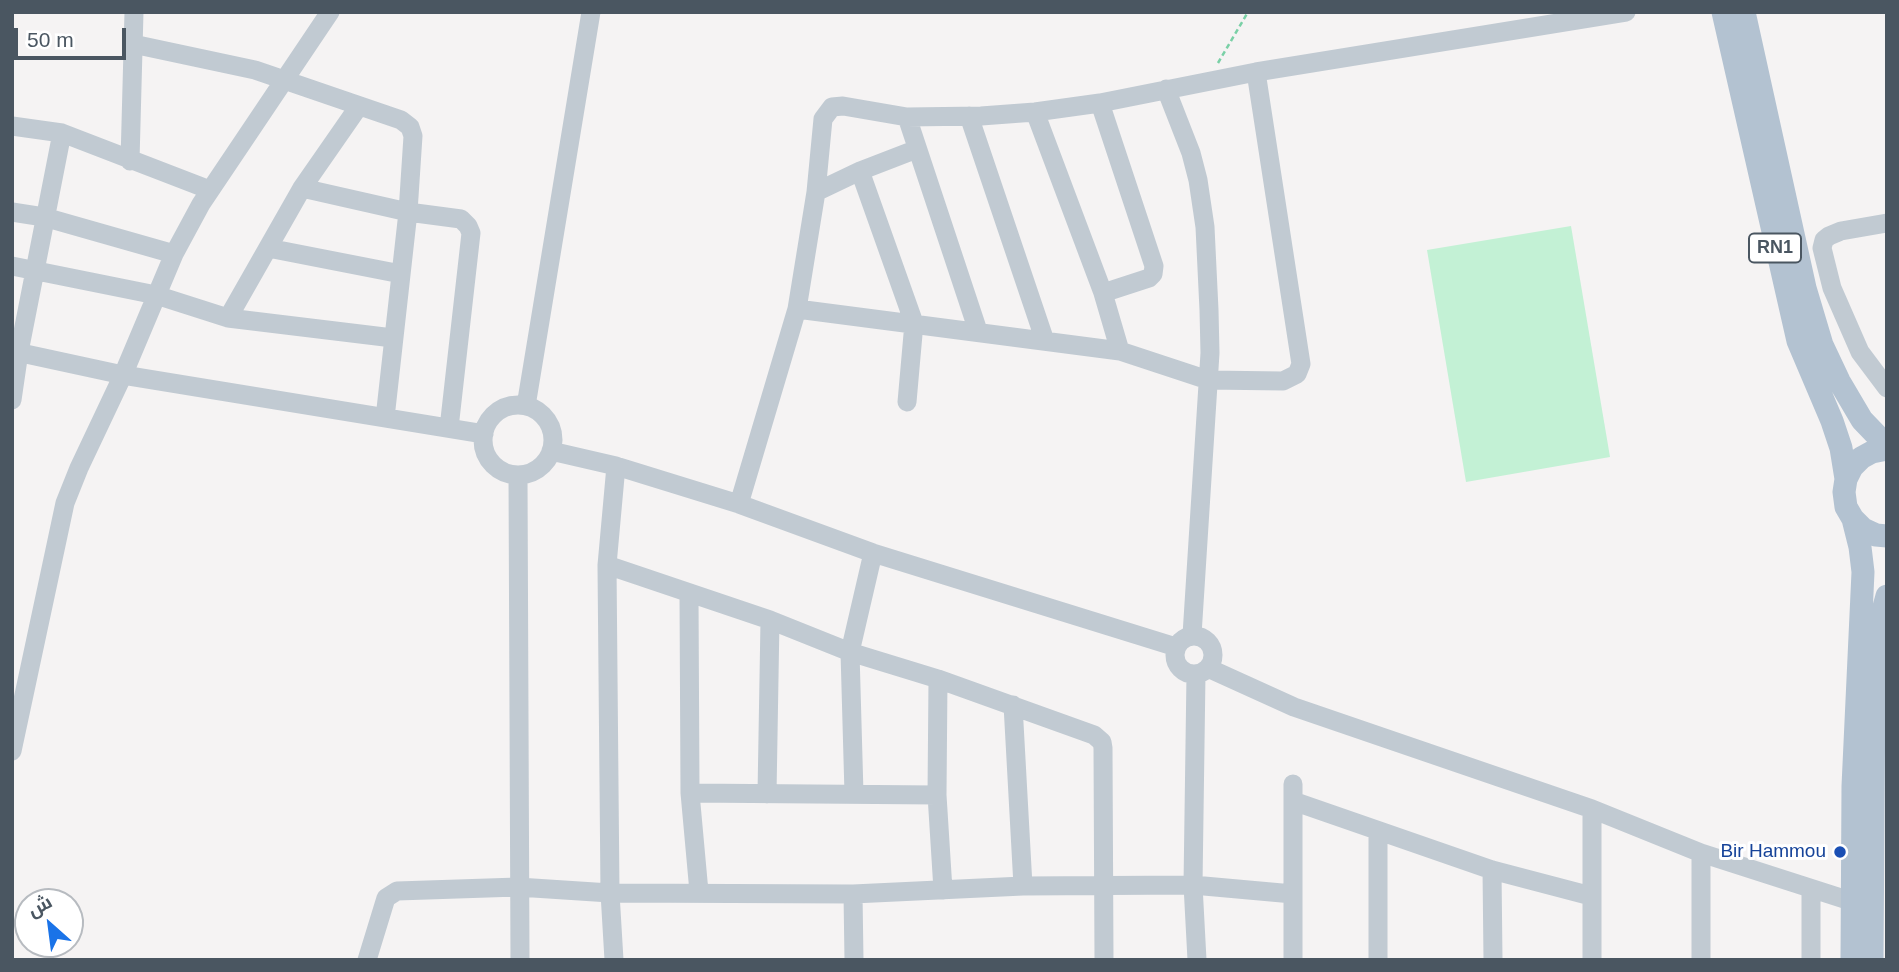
<!DOCTYPE html>
<meta charset="utf-8">
<style>
body{margin:0}
#map{position:relative;width:1899px;height:972px;overflow:hidden;background:#f5f3f3;font-family:Helvetica,Cairo,sans-serif}
canvas{display:block}
.frame{position:absolute;inset:0;border:14px solid #4a5661;pointer-events:none}
.north{position:absolute;left:14px;top:888px;width:70px;height:70px;box-sizing:border-box;background:#fff;border:2px solid #b7bbc0;border-radius:50%;rotate:332deg;font-size:19px;font-weight:700;line-height:28px;text-align:center;color:#4a5661}
.north::after{content:'';display:block;margin:auto;width:24px;height:32px;background:#1a73e8;clip-path:polygon(50% 0,100% 100%,50% 72%,0 100%)}
.scale{position:absolute;left:14px;top:28px;width:112px;height:32px;box-sizing:border-box;border:4px solid #4a5661;border-top:0;padding-left:9px;font-size:21px;line-height:24px;white-space:nowrap;color:#4a5661;-webkit-text-stroke:5px #fff;paint-order:stroke}
</style>
<div id="map">
<canvas width="1899" height="972"></canvas>
<div class="frame"></div>
<div class="north">ش</div>
<div class="scale">50 m</div>
</div>
<script>
const c = document.querySelector('canvas').getContext('2d');
c.lineJoin = 'round';
function fill(path, color) {
  c.fillStyle = color;
  c.fill(path, 'evenodd');
}
function poly(rows) {
  const path = new Path2D();
  for (const r of rows) {
    if (r.length === 3) {
      path.moveTo(r[0] + r[2], r[1]);
      path.arc(r[0], r[1], r[2], 0, 2 * Math.PI);
      continue;
    }
    path.moveTo(r[0], r[1]);
    for (let i = 2; i < r.length; i += 2) path.lineTo(r[i], r[i + 1]);
  }
  return path;
}
function strokePath(path, color, width, dash) {
  c.strokeStyle = color;
  c.lineWidth = width;
  c.lineCap = dash ? 'butt' : 'round';
  c.setLineDash(dash || []);
  c.stroke(path);
}
function write(font, color, halo, rows, align = 'center') {
  c.font = font + ' Helvetica,sans-serif';
  c.lineWidth = 6;
  c.setLineDash([]);
  c.textBaseline = 'middle';
  c.strokeStyle = halo;
  c.fillStyle = color;
  for (const [text, x, y, turn = 0] of rows) {
    c.save();
    c.translate(x, y);
    c.rotate((+turn || 0) * Math.PI / 180);
    c.textAlign = isNaN(turn) ? turn : align;
    if (halo) c.strokeText(text, 0, 0);
    c.fillText(text, 0, 0);
    c.restore();
  }
}
const green = poly([
 [1571,226,1610,457,1466,482,1427,250]
]);
const path = poly([
 [1218,63,1248,12]
]);
const minor = poly([
 [133,44,255,70,401,120,410,127,413,136,408,212,385,418],
 [1166,89,1191,153,1198,180,1205,227,1209,310,1210,353,1192,635],
 [1100,103,1154,266,1153,274,1149,278,1103,293],
 [1035,112,1103,293,1120,351],
 [969,116,1045,341],
 [907,117,978,331],
 [12,126,62,133,210,190],
 [130,161,134,12],
 [860,171,914,323,907,402],
 [302,188,408,212,461,219,468,226,471,233,449,428],
 [816,192,860,171,917,149],
 [12,212,44,217,174,254],
 [1887,223,1841,231,1829,236,1824,240,1822,248,1832,288,1860,352,1887,388],
 [268,248,401,274],
 [12,266,156,295,228,318,393,338],
 [797,309,1120,351,1208,380,1283,381,1297,374,1301,364,1256,72],
 [228,318,302,188,359,106],
 [12,351,123,375,484,434],
 [12,400,19,352,62,133],
 [518,440,35],
 [526,406,591,12],
 [551,451,616,466,739,504,873,553,1176,647],
 [518,475,520,960],
 [739,504,797,309,816,192,823,119,832,107,843,106,907,117,981,116,1035,112,1100,103,1256,72,1626,12],
 [607,565,770,620,850,652,938,679,1094,735,1102,742,1103,748,1104,960],
 [689,594,690,793,699,892],
 [1194,655,19],
 [1208,668,1294,707,1592,809,1701,853,1866,906],
 [1196,674,1193,885,1197,960],
 [938,679,937,795,943,890],
 [1013,705,1023,886],
 [12,751,65,503,79,468,123,375,174,254,201,204,330,12],
 [1293,784,1293,960],
 [690,793,937,795],
 [767,794,770,620],
 [854,794,850,652,873,553],
 [1293,801,1492,870,1591,896],
 [1378,831,1378,960],
 [1492,870,1493,960],
 [853,894,854,960],
 [367,960,386,898,397,891,518,887,610,893,853,894,1023,886,1193,885,1293,894],
 [614,960,610,893,607,565,616,466],
 [1592,960,1592,809],
 [1701,960,1701,853],
 [1811,960,1811,889]
]);
const major = poly([
 [1723,12,1798,341,1832,421,1841,448,1846,479],
 [1744,12,1805,288,1822,345,1839,381,1862,420,1887,446],
 [1853,519,1863,529,1876,535,1887,536],
 [1852,960,1853,786,1863,572,1860,547,1853,519,1846,507,1844,492,1846,479,1852,467,1861,458,1872,452,1887,449],
 [1872,960,1874,681,1881,618,1887,596]
]);
const markers = [
 [1840,852,7,"#1a4fb4"]
];
const shields = [
 [1775,248,52]
];
const shieldNames = [
 ["RN1",1775,248]
];
const transitNames = [
 ["Bir Hammou",1826,852]
];
fill(green, '#c3f1d5');
strokePath(path, '#7ad0a6', 2.5, [5, 3.5]);
strokePath(minor, '#c1cad2', 19);
strokePath(major, '#b3c2d1', 23);
for (const [x, y, r, color] of markers) {
  const dot = new Path2D();
  dot.arc(x, y, r, 0, 2 * Math.PI);
  c.fillStyle = color;
  c.fill(dot);
  strokePath(dot, '#fff', 2.5);
}
for (const [x, y, w] of shields) {
  const box = new Path2D();
  box.roundRect(x - w / 2, y - 14.5, w, 29, 5);
  c.fillStyle = '#fff';
  c.fill(box);
  strokePath(box, '#4a5661', 2);
}
write('bold 18px', '#4a5661', null, shieldNames);
write('19px', '#164399', '#fff', transitNames, 'right');
</script>
